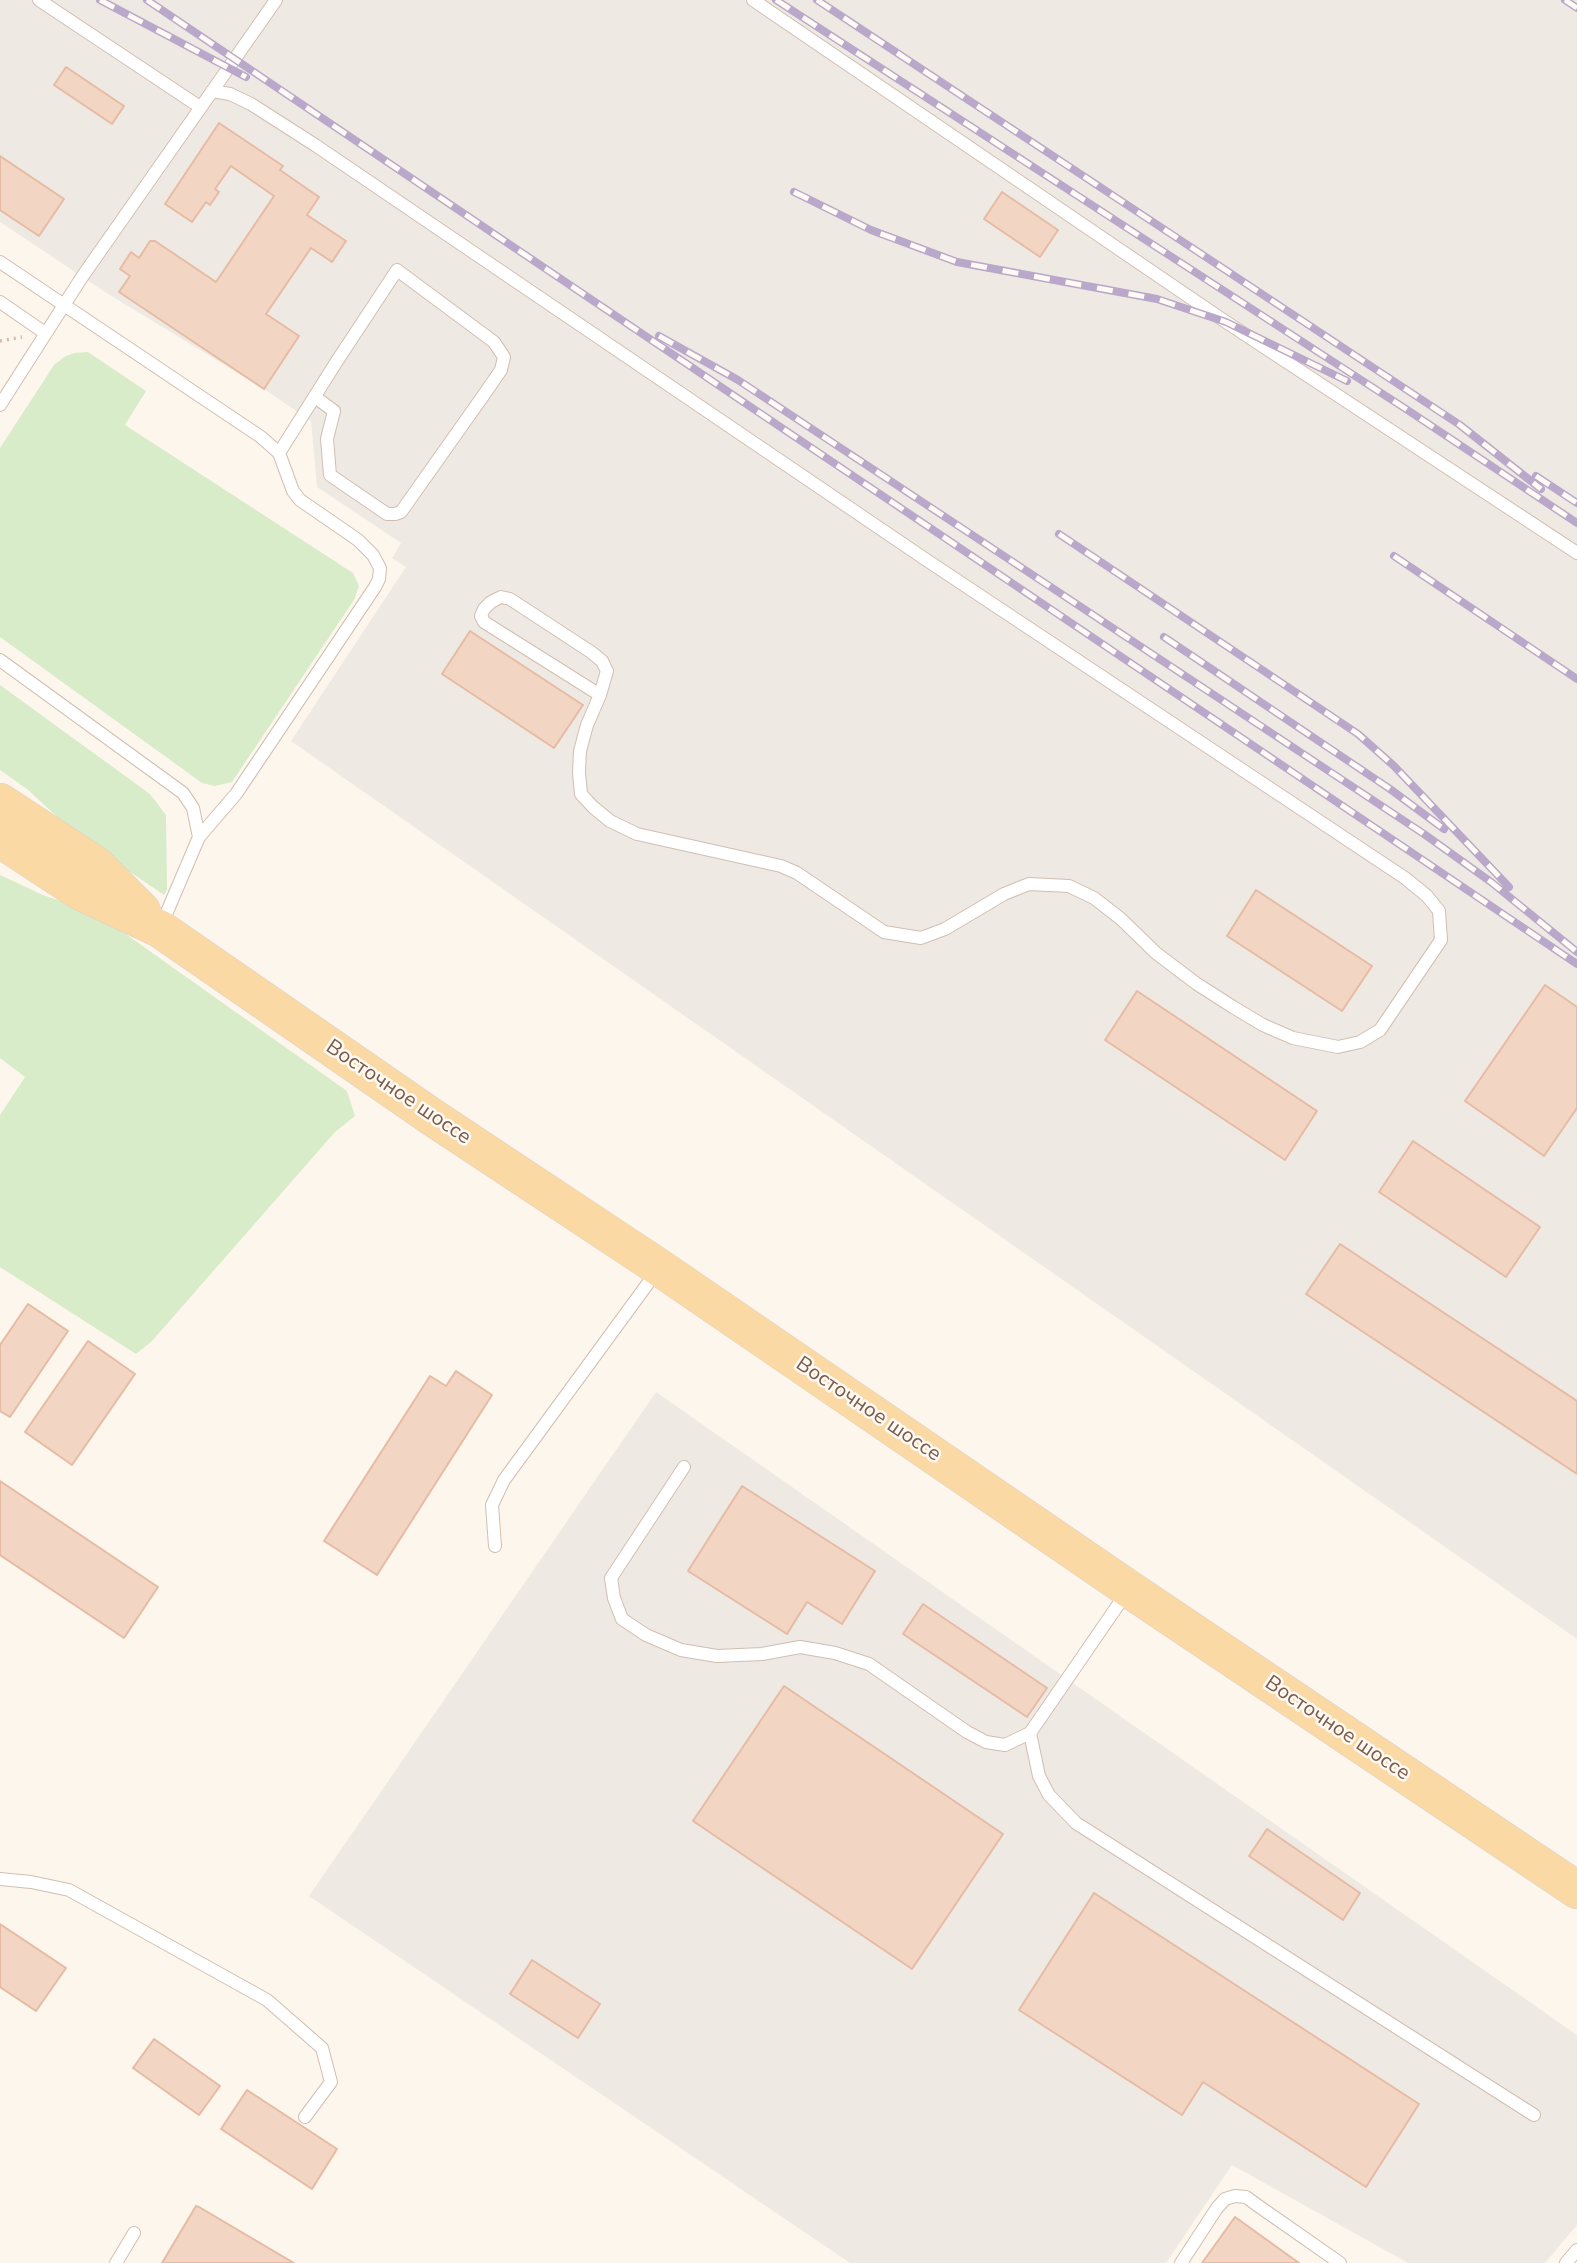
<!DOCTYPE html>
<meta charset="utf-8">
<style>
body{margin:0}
canvas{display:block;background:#fdf6ec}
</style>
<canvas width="1577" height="2263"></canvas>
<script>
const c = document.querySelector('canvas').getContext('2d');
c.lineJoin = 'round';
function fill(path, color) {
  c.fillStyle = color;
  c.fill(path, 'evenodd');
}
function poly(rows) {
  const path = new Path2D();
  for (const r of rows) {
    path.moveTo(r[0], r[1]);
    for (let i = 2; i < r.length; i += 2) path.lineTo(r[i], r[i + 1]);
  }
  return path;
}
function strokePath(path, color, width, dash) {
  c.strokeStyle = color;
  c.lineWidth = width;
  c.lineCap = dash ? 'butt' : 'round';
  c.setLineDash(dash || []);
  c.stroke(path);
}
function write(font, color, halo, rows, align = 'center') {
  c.font = font + ' "Nunito Sans",sans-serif';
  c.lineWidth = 5;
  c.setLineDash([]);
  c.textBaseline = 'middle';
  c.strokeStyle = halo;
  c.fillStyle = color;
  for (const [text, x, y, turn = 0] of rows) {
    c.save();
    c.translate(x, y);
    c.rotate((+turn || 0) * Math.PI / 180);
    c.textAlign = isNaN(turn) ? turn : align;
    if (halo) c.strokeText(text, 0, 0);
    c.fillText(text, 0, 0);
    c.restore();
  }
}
const industrial = poly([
 [0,0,1577,0,1577,1639,291,741,406,567,392,558,401,543,317,487,311,421,264,389,105,292,0,222],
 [656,1392,1577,2035,1577,2225,1545,2263,1408,2263,1232,2165,1166,2263,850,2263,309,1896]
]);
const green = poly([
 [88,352,146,391,125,425,353,573,359,586,354,600,232,782,215,786,202,783,0,637,0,448,54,365,64,357,74,353],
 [0,685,150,794,166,815,167,890,164,895,80,838,27,789,0,770],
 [0,875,43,895,96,913,347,1091,355,1116,335,1132,152,1341,136,1354,0,1267,0,1115,25,1077,0,1058]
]);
const building = poly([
 [66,67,124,106,112,124,54,85,66,67],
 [219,123,283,166,280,170,319,197,307,215,346,241,332,262,311,248,266,314,299,336,264,389,119,292,130,276,120,269,131,252,139,258,150,241,155,241,216,282,274,196,231,166,215,189,219,192,210,205,206,202,192,222,165,204,219,123],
 [0,156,64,199,39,236,0,210,0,156],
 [1002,192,1058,230,1040,257,984,219,1002,192],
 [470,631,583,705,554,748,442,674,470,631],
 [1256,890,1372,966,1342,1011,1227,936,1256,890],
 [1545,985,1577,1007,1577,1108,1544,1156,1465,1101,1545,985],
 [1137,991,1317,1111,1285,1160,1105,1040,1137,991],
 [1413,1141,1540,1227,1506,1277,1379,1192,1413,1141],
 [1340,1244,1577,1401,1577,1474,1306,1294,1340,1244],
 [28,1304,68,1331,10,1417,0,1411,0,1345,28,1304],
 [88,1341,135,1374,72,1465,25,1432,88,1341],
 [456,1371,492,1395,377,1575,324,1541,430,1376,446,1386,456,1371],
 [0,1481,158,1587,124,1638,0,1555,0,1481],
 [742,1486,875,1571,842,1624,807,1602,787,1634,688,1571,742,1486],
 [923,1604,1047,1688,1027,1717,903,1634,923,1604],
 [784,1686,1003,1834,912,1969,693,1821,784,1686],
 [1267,1829,1360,1893,1343,1920,1249,1856,1267,1829],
 [1094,1893,1419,2104,1366,2187,1203,2082,1182,2115,1019,2010,1094,1893],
 [0,1924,66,1968,36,2011,0,1987,0,1924],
 [532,1960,600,2004,578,2038,510,1994,532,1960],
 [154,2039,220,2086,199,2115,133,2068,154,2039],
 [247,2090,337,2149,312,2189,221,2129,247,2090],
 [196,2206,199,2207,294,2263,162,2263,196,2206],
 [1235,2217,1299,2263,1202,2263,1235,2217]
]);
const path = poly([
 [0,341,22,337]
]);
const lane = poly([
 [39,0,200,107],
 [753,0,1226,322,1577,553],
 [212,91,230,94,251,104,315,145,925,559,1405,878,1427,896,1439,911,1441,940,1380,1030,1360,1042,1338,1047,1293,1038,1263,1025,1233,1007,1197,984,1156,953,1121,919,1094,898,1069,886,1029,884,1004,894,945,929,921,938,884,932,797,873,781,866,637,834,610,821,593,807,581,794,579,773,580,751,587,725,600,695,484,622,481,616,484,609,491,602,501,597,510,599,591,652,602,661,607,671,600,695],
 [0,262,261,437,279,453,293,491,300,500,358,540,373,555,380,568,379,579,375,587,236,794,199,837,193,808,183,793,0,660],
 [0,302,45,333],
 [0,405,82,277,276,0],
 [279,453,337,361,397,270,494,342,504,357,501,370,483,396,401,512,395,514,387,514,330,475,327,439,334,411,315,397],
 [161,926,199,837],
 [684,1467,611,1578,614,1598,622,1619,646,1635,681,1650,717,1656,762,1654,800,1647,835,1653,869,1664,967,1732,986,1742,1005,1745,1030,1733,1127,1592],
 [495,1546,492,1505,504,1480,657,1271],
 [1030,1733,1039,1776,1049,1795,1076,1823,1534,2115],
 [0,1879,31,1882,69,1890,267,2000,322,2048,331,2082,305,2117],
 [116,2263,134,2233],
 [1181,2263,1217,2208,1225,2199,1235,2196,1246,2197,1257,2205,1340,2263],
 [1566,2263,1577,2250]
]);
const primary = poly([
 [0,802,96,865,142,911],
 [0,839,79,891,160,929,432,1117,660,1268,1129,1589,1577,1890]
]);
const rail = poly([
 [100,0,246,77],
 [147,0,1577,964],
 [776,0,1409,411,1577,523],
 [817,0,1460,425,1541,489],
 [1565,0,1577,8],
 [794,192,871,230,957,262,1157,299,1226,322,1347,381],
 [659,336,738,380,1424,834,1491,882,1577,952],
 [1536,476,1577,503],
 [1059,534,1358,734,1394,766,1509,887],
 [1394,556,1577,679],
 [1164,637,1390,789,1444,829]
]);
const streetNames = [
 ["Восточное шоссе",398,1093,34],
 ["Восточное шоссе",868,1410,34],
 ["Восточное шоссе",1337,1729,34]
];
fill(industrial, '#efe9e4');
fill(green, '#d8ecc9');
fill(building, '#f3d5c3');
strokePath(building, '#e6bba3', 2);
strokePath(lane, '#d1beb0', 14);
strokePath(primary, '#dad1cd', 38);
strokePath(path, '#d9b8a5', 3.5, [2, 5]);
strokePath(lane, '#fff', 12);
strokePath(primary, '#fbd9a5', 37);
strokePath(rail, '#b9a8c9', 8);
strokePath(rail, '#fffaf3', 5, [16]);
write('21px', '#7a5c4d', '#fffaf3', streetNames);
</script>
